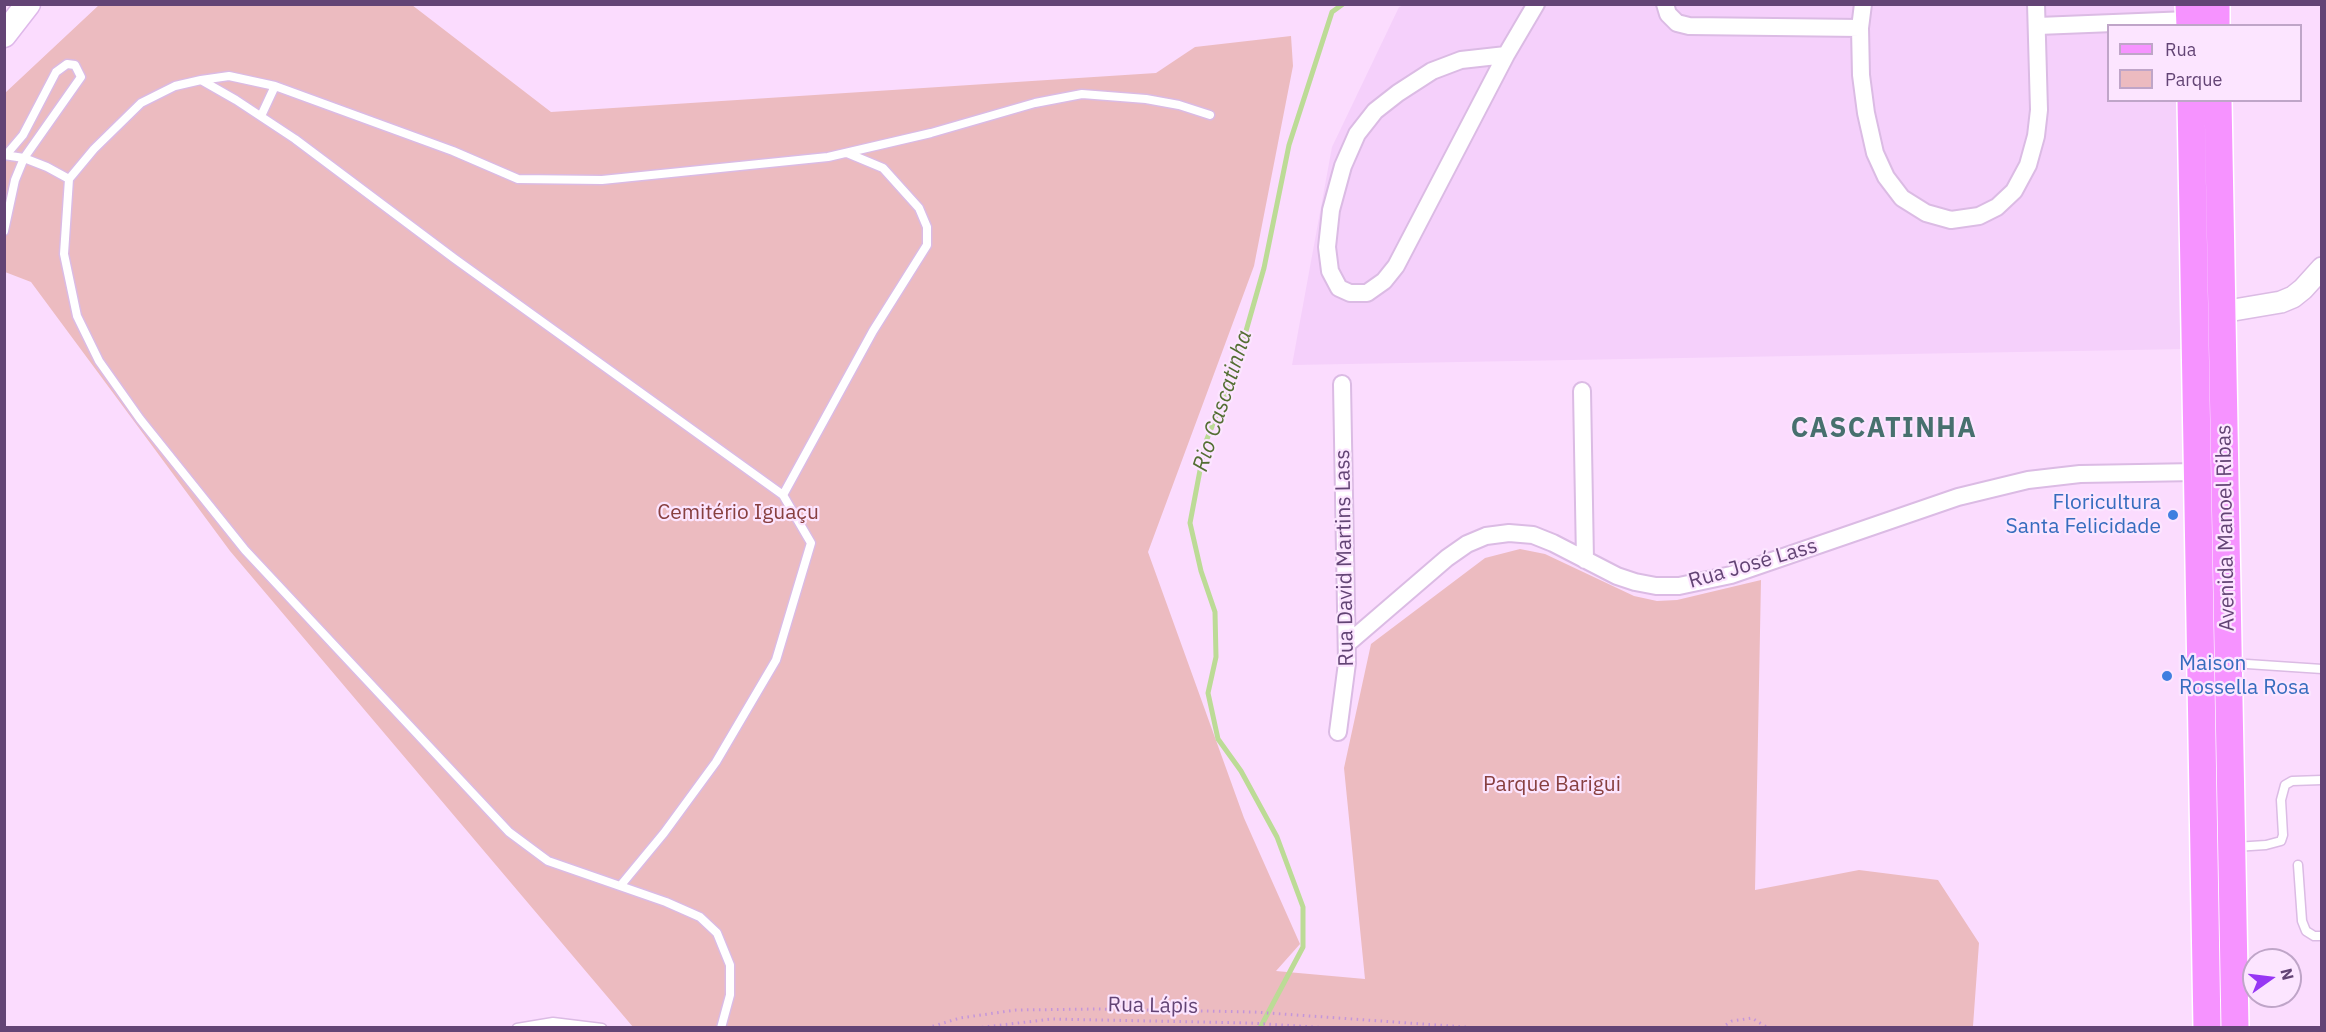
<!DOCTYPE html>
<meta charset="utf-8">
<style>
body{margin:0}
#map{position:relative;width:2326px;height:1032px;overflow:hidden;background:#fbdcfe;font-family:"IBM Plex Sans",sans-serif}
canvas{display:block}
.frame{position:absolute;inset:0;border:6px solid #634475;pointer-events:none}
.legend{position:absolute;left:2107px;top:24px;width:195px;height:78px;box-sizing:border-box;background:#fce5ff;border:2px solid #bfa5c8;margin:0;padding:8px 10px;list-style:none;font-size:18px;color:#634475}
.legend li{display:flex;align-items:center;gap:12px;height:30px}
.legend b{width:30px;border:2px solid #bfa5c8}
.north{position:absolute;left:2242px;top:948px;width:60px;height:60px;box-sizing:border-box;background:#fce5ff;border:2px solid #bfa5c8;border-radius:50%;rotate:76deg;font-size:16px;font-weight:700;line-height:24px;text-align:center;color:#634475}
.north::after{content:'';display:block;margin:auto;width:21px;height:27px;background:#9736f4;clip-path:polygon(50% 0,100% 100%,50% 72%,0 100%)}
</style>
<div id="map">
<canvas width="2326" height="1032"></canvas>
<div class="frame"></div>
<ul class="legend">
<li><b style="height:8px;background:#f693ff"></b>Rua</li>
<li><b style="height:16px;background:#ecbbc0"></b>Parque</li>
</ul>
<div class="north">N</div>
</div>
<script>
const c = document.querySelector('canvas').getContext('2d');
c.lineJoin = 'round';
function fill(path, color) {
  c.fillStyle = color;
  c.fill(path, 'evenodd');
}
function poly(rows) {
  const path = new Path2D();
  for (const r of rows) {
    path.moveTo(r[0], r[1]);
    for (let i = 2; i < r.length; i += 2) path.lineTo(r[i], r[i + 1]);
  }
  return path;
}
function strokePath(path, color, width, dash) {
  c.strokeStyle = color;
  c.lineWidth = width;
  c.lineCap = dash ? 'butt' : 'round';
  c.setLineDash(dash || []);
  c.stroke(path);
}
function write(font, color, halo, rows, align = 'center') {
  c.font = font + ' "IBM Plex Sans",sans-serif';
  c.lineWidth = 4.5;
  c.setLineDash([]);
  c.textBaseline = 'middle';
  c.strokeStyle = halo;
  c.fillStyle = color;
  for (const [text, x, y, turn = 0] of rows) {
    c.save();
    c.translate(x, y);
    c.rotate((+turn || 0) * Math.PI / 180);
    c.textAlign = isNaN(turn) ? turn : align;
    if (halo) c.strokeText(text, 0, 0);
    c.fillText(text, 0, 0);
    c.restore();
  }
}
const residential = poly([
 [1405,5,2177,5,2177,25,2108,26,2108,100,2179,101,2186,349,1292,365,1332,147,1399,7]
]);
const green = poly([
 [99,5,412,5,551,112,1156,73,1195,47,1291,36,1293,66,1254,266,1148,552,1244,818,1300,944,1276,971,1365,979,1344,768,1371,644,1485,558,1520,549,1545,554,1634,596,1657,601,1677,600,1761,580,1755,890,1859,870,1938,880,1979,943,1973,1026,633,1027,230,551,31,282,5,272,5,93]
]);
const stream = poly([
 [1260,1028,1303,947,1303,907,1277,837,1241,771,1218,739,1208,693,1216,657,1215,612,1201,571,1190,523,1205,444,1236,366,1264,268,1289,145,1332,12,1343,4]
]);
const path = poly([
 [927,1028,960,1018,1016,1010,1098,1009,1254,1012,1479,1028],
 [976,1028,1052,1019,1250,1023,1330,1028],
 [1721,1028,1732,1021,1752,1018,1768,1028]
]);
const service = poly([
 [201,80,229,76,275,86,453,151,518,179,602,180,828,157,931,133,1035,103,1082,94,1146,99,1179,105,1210,115],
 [261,116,275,86],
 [4,155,24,158,47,167,69,179],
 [4,231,15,180,24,158,81,77,75,65,67,64,56,72,23,135,6,155],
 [783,495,873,331,927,245,927,227,919,208,883,168,847,153],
 [2232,663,2322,669],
 [2235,847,2266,845,2281,841,2283,835,2281,800,2285,785,2292,781,2322,780],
 [2298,865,2302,921,2306,931,2314,936,2322,936],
 [621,885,664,833,716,762,776,660,811,543,783,495,455,259,295,139,236,100,201,80,175,86,141,103,94,149,69,179,64,254,77,316,99,361,140,419,245,550,509,832,548,861,666,902,700,917,717,933,730,965,730,995,721,1028],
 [517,1028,553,1022,602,1028]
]);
const minor = poly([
 [1665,4,1668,14,1677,23,1689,26,1860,28],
 [1863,4,1860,28,1861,75,1866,113,1875,153,1886,177,1902,198,1926,213,1951,220,1979,216,1997,207,2014,191,2028,165,2036,136,2039,110,2036,4],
 [2038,26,2189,20],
 [1506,55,1461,60,1432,71,1398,93,1375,111,1357,134,1343,166,1331,210,1327,247,1330,271,1339,288,1350,293,1367,293,1384,281,1396,266,1506,55,1536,4],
 [1582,391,1585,560],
 [1347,644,1447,558,1467,544,1486,536,1509,533,1533,535,1553,543,1617,576,1635,582,1656,586,1679,586,1731,575,1958,497,2028,480,2080,474,2197,472],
 [1338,732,1347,663,1342,384]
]);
const tertiary = poly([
 [2207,313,2222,312,2281,302,2293,297,2303,289,2322,268]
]);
const secondary = poly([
 [4,35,28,4]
]);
const primary = poly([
 [2189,4,2190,26],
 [2216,4,2216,26],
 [2191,100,2207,1028],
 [2218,100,2235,1028]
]);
const markers = [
 [2173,515,6,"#3f7fe0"],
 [2167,676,6,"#3f7fe0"]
];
const shopNames = [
 ["Floricultura",2161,503],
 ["Santa Felicidade",2161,527],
 ["Maison",2179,664,"left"],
 ["Rossella Rosa",2179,688,"left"]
];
const parkNames = [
 ["Cemitério Iguaçu",738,513],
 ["Parque Barigui",1552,785]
];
const streetNames = [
 ["Avenida Manoel Ribas",2226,528,-91],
 ["Rua David Martins Lass",1345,558,-91],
 ["Rua José Lass",1753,564,-16],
 ["Rua Lápis",1153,1006,1]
];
const waterNames = [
 ["Rio Cascatinha",1223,401,-72]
];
const districtNames = [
 ["CASCATINHA",1884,429]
];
fill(residential, '#f5d0fb');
fill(green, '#ecbbc0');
strokePath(stream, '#bcdb96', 5);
strokePath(service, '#dbbbe4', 11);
strokePath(minor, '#dbbbe4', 20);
strokePath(tertiary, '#dbbbe4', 24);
strokePath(secondary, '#deb8ea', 27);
strokePath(primary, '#fff', 30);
strokePath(path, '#c496da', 3, [1.5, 4.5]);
strokePath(service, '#fff', 8);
strokePath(minor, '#fff', 16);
strokePath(tertiary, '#fff', 21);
strokePath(secondary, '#fff', 24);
strokePath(primary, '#f693ff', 27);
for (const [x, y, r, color] of markers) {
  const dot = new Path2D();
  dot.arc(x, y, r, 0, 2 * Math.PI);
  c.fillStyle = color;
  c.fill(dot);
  strokePath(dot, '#fce5ff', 2);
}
write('21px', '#366cbe', '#fce5ff', shopNames, 'right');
write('21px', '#884040', '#fce5ff', parkNames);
write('21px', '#634475', '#fce5ff', streetNames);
write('italic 22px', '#536e32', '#fce5ff', waterNames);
c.letterSpacing = '1.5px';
write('bold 27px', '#47706e', '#fce5ff', districtNames);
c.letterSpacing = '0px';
</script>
